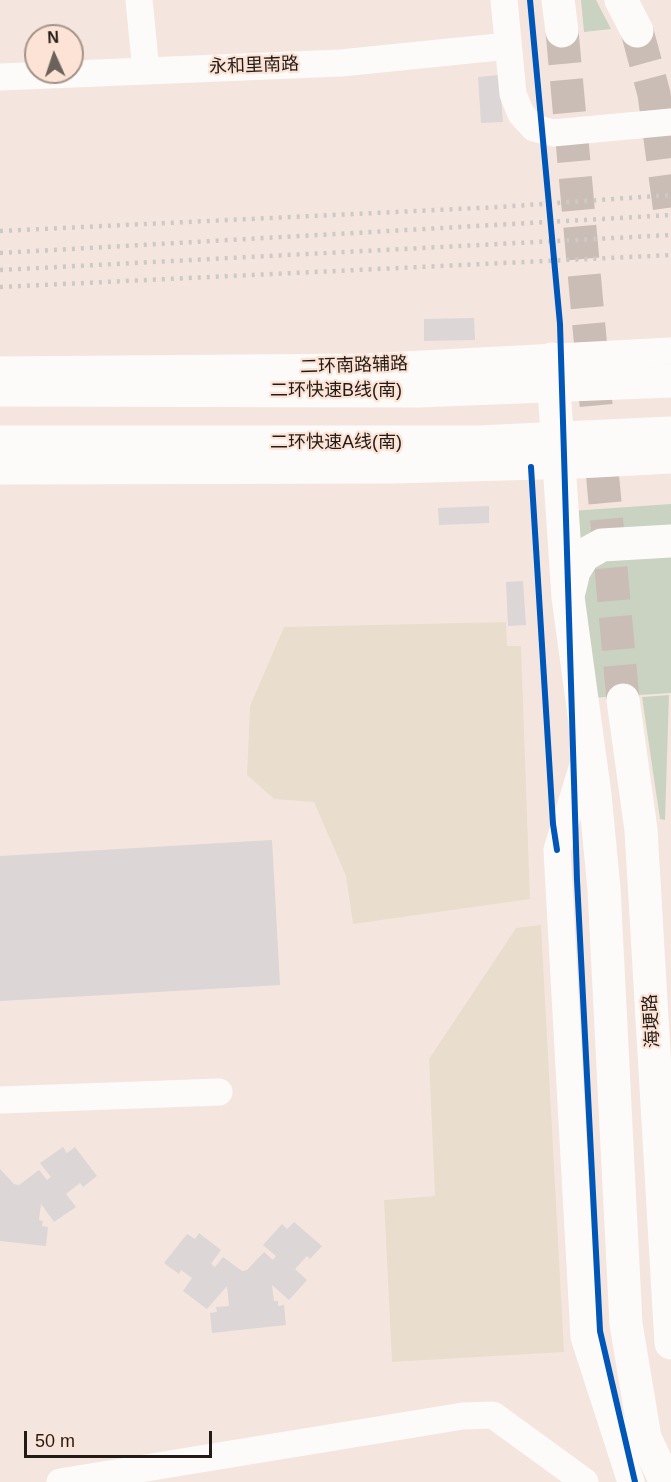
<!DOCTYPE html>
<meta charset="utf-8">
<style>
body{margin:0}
#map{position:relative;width:671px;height:1482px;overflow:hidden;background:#f4e6de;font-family:Arial,sans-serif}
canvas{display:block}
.north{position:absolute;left:24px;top:24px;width:60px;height:60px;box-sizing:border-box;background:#fce3d6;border:2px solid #a59389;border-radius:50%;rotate:357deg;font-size:16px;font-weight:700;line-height:24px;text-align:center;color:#231b16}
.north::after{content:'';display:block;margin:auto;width:21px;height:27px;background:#6c625c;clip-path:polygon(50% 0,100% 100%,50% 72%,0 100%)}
.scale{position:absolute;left:24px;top:1431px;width:188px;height:27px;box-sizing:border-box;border:3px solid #231b16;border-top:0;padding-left:8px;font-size:18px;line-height:21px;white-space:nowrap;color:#231b16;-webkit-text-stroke:4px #fce3d6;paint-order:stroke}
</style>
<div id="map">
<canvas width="671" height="1482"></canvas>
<div class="north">N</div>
<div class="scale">50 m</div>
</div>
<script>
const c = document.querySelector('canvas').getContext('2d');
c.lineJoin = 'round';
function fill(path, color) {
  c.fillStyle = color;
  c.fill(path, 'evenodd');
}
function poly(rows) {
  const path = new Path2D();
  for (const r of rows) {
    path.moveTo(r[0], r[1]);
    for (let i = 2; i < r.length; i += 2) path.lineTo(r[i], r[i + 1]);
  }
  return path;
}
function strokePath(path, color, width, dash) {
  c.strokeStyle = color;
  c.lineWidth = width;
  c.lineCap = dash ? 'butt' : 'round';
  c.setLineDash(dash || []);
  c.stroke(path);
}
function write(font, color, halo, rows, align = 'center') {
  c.font = font + ' Arial,"Noto Sans SC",sans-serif';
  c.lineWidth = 4.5;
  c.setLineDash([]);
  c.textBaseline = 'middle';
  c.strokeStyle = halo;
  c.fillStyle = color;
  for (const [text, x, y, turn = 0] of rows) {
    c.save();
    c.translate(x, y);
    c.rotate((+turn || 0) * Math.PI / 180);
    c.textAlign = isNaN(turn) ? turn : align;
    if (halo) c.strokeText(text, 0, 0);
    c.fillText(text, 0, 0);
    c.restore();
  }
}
const commercial = poly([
 [506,622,507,646,521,646,530,899,353,924,346,876,314,802,274,799,247,775,250,706,284,627],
 [541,925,564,1352,392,1362,384,1200,435,1196,429,1059,516,928]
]);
const green = poly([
 [581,0,596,0,611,29,584,32],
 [671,504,671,532,581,546,571,511],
 [671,554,671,693,590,698,583,573,597,560],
 [669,695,665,820,660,819,642,697]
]);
const building = poly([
 [499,75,503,122,481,123,478,77],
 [474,318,475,340,424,341,424,319],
 [489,506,489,523,439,525,438,508],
 [523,581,526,625,508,626,506,582],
 [272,840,280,985,0,1001,0,856],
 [63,1147,67,1153,75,1147,97,1176,83,1187,80,1183,66,1194,76,1207,54,1222,41,1204,39,1220,43,1221,42,1226,48,1227,46,1246,0,1241,0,1169,14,1184,19,1185,39,1170,47,1180,51,1177,40,1163],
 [294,1222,322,1246,310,1259,307,1256,295,1269,307,1280,289,1300,272,1285,274,1301,278,1301,278,1306,284,1305,286,1325,212,1333,210,1313,217,1312,216,1307,229,1306,227,1286,207,1309,183,1291,192,1278,181,1270,179,1274,164,1263,187,1234,195,1239,199,1233,221,1250,211,1264,215,1267,223,1257,242,1271,247,1270,264,1252,273,1260,276,1256,263,1245,282,1224,287,1229]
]);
const secondaryTunnel = poly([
 [562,31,623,700],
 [637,31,654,94,671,220]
]);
const minor = poly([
 [139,0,146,71],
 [504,0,513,94,521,114,534,128,553,133,671,122],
 [0,77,341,63,508,46],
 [0,370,366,367,671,351],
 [0,471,392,470,578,465,671,460],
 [587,752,557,850,584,1337,631,1482],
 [0,1100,219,1092],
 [60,1482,463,1416,493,1415,585,1482]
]);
const secondary = poly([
 [558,0,562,31],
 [621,0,637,31],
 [552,359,568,597,595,795,604,889,626,1324,645,1438,666,1482],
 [569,592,574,571,584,555,602,545,671,541],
 [623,700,641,830,671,1343]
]);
const trunk = poly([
 [0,390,418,391,671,381],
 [0,442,478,442,671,433]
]);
const rail = poly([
 [0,231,499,207,671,195],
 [0,253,671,215],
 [0,270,671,235],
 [0,287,671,255]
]);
const cycleway = poly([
 [530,0,560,324,577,880,600,1331,635,1482],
 [531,467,553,824,557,850]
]);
const streetNames = [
 ["永和里南路",254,66,-2],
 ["二环南路辅路",354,366,-2],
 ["二环快速B线(南)",336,391],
 ["二环快速A线(南)",336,443],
 ["海埂路",652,1021,-93]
];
fill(commercial, '#e9dece');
fill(green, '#cad2c1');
fill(building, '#dcd6d7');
strokePath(secondaryTunnel, '#cabdb6', 33, [33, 16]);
strokePath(minor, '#fdfbfa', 27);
strokePath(secondary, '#fdfbfa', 33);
strokePath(trunk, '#fdfbfa', 33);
strokePath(rail, '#cdc9c6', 4.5, [3, 6]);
strokePath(cycleway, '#0057b8', 6);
write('18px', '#231b16', '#fce3d6', streetNames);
</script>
